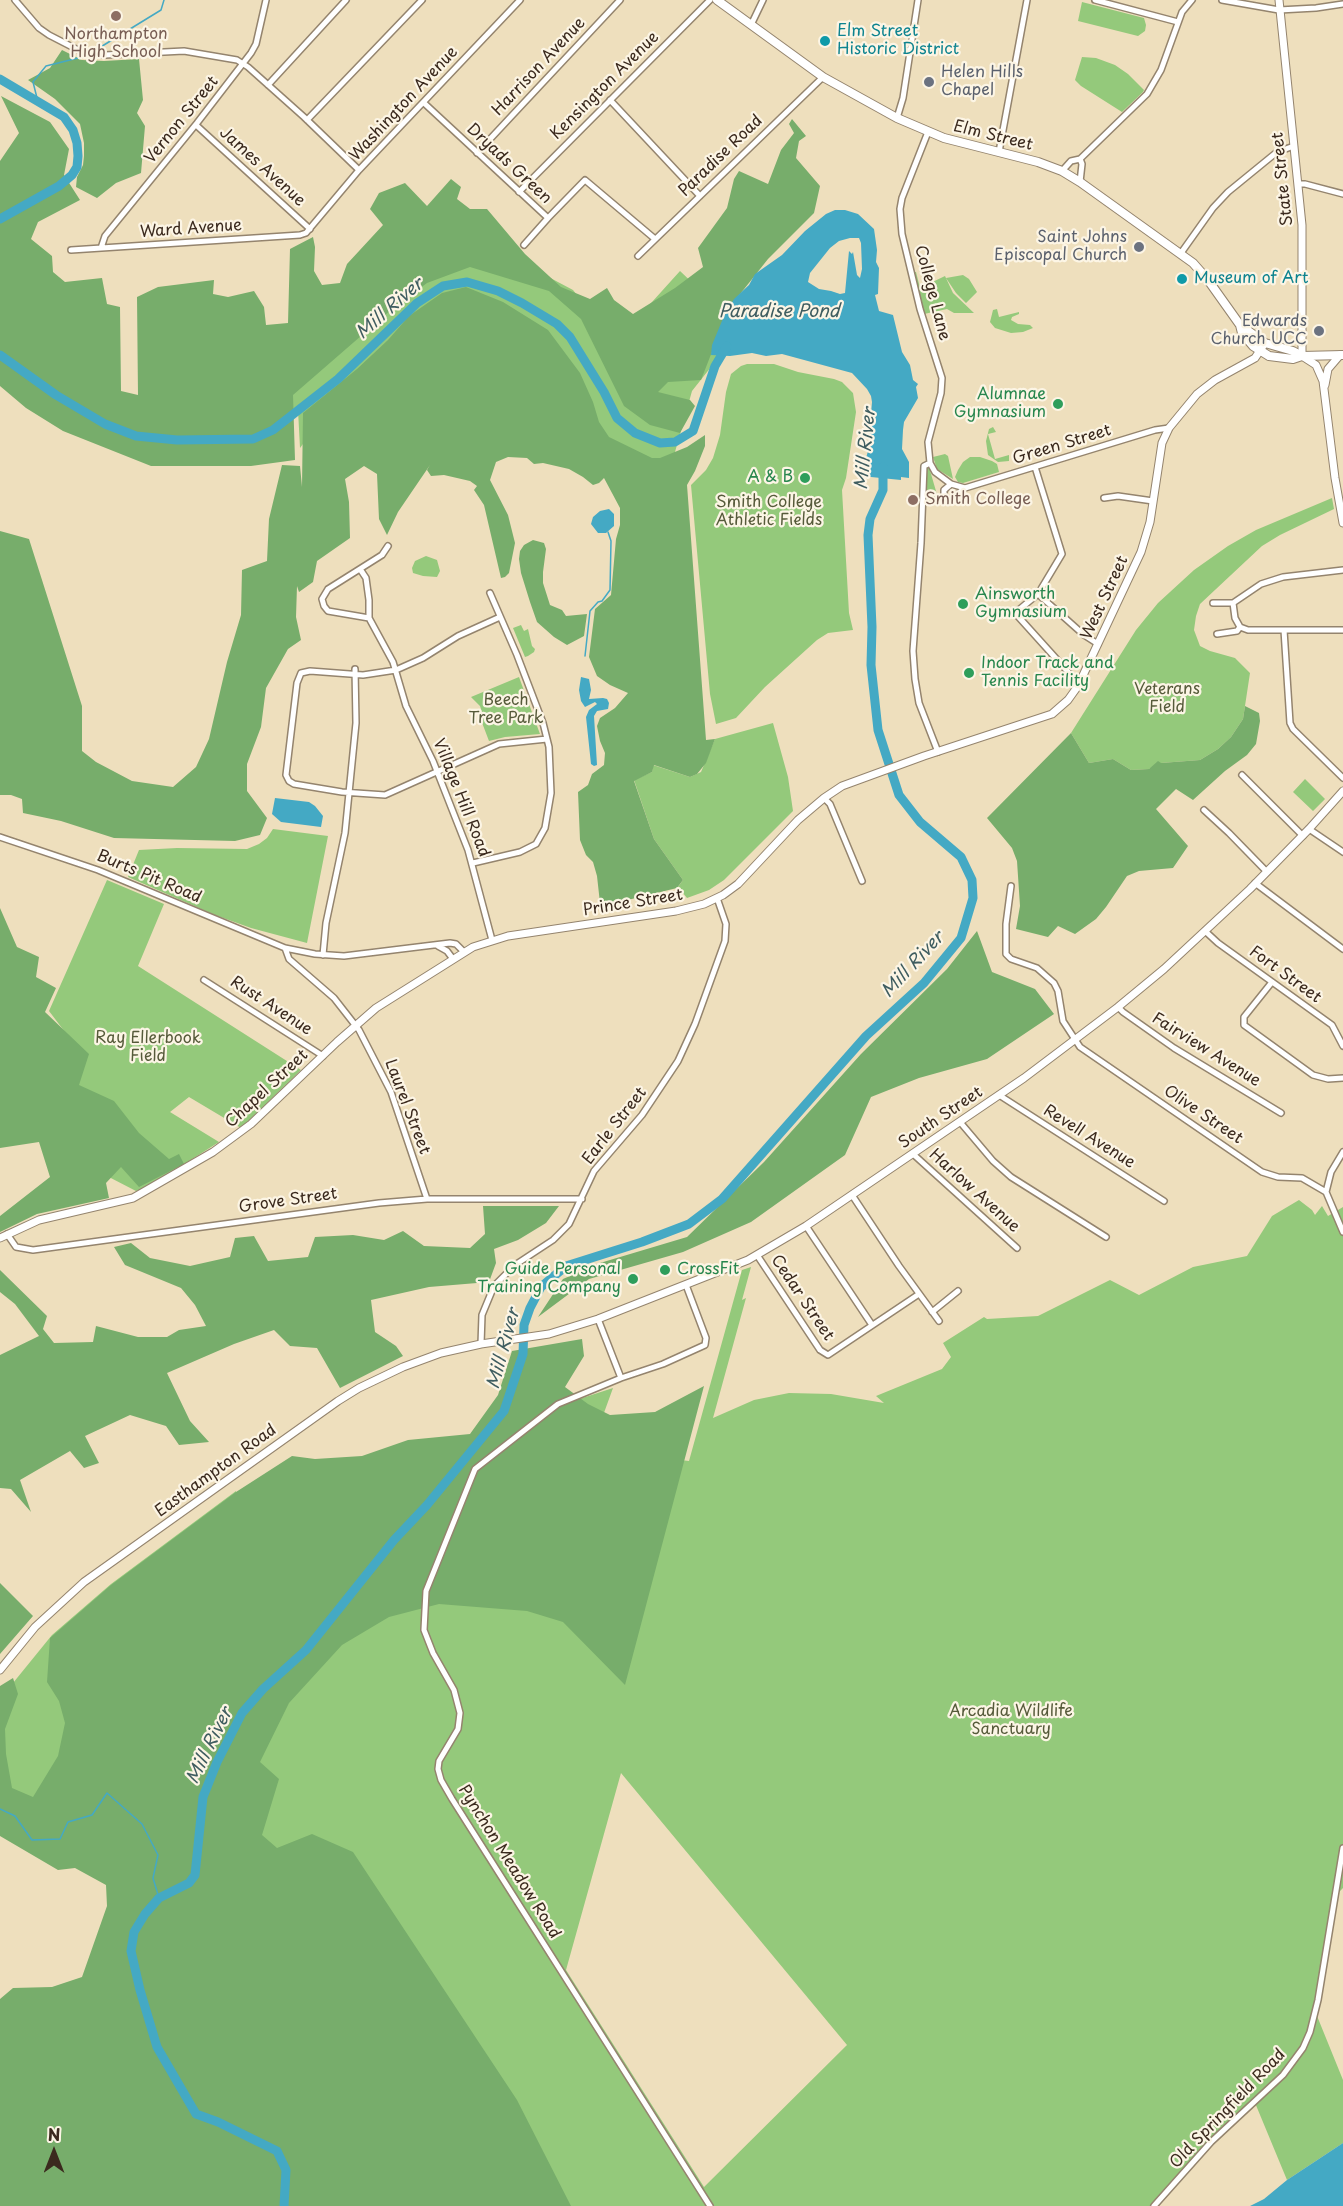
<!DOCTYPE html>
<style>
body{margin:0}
#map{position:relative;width:1343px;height:2206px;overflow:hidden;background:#eedfbd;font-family:"Playpen Sans",sans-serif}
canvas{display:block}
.north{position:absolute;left:24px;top:2122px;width:60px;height:60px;-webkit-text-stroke:4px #fcf5e5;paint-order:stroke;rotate:0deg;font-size:16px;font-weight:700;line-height:24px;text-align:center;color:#3b2a1e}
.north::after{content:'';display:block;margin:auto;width:21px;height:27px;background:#3b2a1e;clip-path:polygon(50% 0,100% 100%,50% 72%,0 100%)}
</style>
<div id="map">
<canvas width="1343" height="2206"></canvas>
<div class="north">N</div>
</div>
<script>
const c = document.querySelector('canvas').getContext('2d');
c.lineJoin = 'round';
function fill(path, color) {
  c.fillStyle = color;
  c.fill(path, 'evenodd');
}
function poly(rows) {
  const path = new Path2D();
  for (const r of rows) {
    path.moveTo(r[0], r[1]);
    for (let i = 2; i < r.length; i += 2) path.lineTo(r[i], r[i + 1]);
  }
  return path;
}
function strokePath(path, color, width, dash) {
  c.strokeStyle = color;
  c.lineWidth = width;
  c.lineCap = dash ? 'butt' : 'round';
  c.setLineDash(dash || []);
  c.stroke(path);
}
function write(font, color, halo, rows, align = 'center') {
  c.font = font + ' "Playpen Sans",sans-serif';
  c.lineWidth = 4.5;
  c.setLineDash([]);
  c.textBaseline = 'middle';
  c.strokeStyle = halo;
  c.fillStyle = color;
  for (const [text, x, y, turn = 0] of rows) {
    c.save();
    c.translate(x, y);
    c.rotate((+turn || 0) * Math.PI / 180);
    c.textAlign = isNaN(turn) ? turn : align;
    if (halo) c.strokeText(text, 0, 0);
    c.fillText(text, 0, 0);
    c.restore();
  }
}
const green = poly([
 [1082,2,1144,18,1146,25,1145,31,1138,36,1078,21],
 [1082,57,1096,58,1115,65,1128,74,1144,90,1143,92,1122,112,1081,86,1075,80],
 [507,255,573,290,615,343,680,271,741,329,692,391,675,452,678,479,528,408,303,444,300,448,298,410,276,429,317,344,412,268],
 [914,272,916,272,920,288,945,276,953,293,974,313,954,313,947,309,924,314],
 [963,275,969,279,977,292,966,303,956,293,946,278],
 [997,309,999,317,1019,312,1019,314,1012,317,1011,320,1018,324,1030,325,1033,328,1023,332,1011,333,995,328,990,322,993,310],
 [747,364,774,364,798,372,834,379,842,382,853,393,856,412,846,478,842,490,849,613,853,630,828,633,817,640,765,687,736,718,716,724,710,694,691,485,706,470,713,458,720,435,726,392,731,374,741,366],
 [993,427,996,432,988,434,995,459,1009,455,1009,461,998,462,988,455,986,441,989,429],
 [945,454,948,456,953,479,937,469,933,457],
 [970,457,980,457,992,461,997,464,999,472,963,483,958,482,955,477,958,470,963,462],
 [929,467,938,498,927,502,927,469],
 [1332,498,1334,509,1280,535,1262,546,1200,604,1196,616,1194,630,1200,646,1210,651,1235,658,1250,673,1243,719,1231,737,1218,749,1200,760,1161,763,1149,769,1131,770,1113,759,1089,763,1071,733,1136,630,1158,603,1194,570,1228,546,1256,530],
 [426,556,437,560,440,571,437,577,423,576,413,573,412,568,415,561],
 [521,625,524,631,528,629,532,646,535,649,534,652,528,656,525,657,513,628],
 [519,677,540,734,505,737,489,741,481,720,482,712,480,706,471,697],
 [773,723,788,777,793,811,724,880,709,890,687,898,678,887,683,880,654,839,634,780,652,772,653,765,690,777,701,772,715,739],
 [1305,779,1325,799,1313,811,1293,792],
 [273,829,328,836,307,943,251,928,215,915,128,877,139,850,177,848,247,849,259,844,267,838],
 [107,880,164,904,138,966,301,1070,241,1128,189,1097,170,1112,219,1142,145,1189,136,1191,105,1175,65,1110,84,1057,49,1011],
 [1299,1200,1312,1210,1315,1215,1322,1206,1328,1216,1343,1207,1343,1888,1334,1897,1315,2011,1343,2080,1343,2143,1287,2180,1253,2098,1231,2119,1151,2206,0,2206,0,2073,38,2084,127,1871,6,1811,0,1699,52,1635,111,1584,236,1491,241,1529,564,1404,613,1388,601,1421,630,1454,689,1461,742,1270,751,1267,742,1300,746,1298,713,1418,754,1400,789,1393,831,1394,884,1403,876,1396,942,1369,951,1357,943,1343,984,1317,987,1319,1038,1316,1110,1280,1139,1295,1193,1267,1247,1256,1272,1216],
 [621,1773,847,2045,704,2187,566,1970]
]);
const forest = poly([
 [62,50,82,60,104,61,139,59,143,100,137,113,145,126,141,173,116,183,97,198,76,187,77,177,83,165,84,156,84,143,80,124,55,99,28,80,50,68],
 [1,96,50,122,69,149,64,175,80,200,38,222,31,239,52,256,53,272,65,282,102,278,107,304,120,307,121,391,138,395,137,297,158,287,214,280,213,294,228,297,254,291,264,307,266,325,288,323,290,249,313,237,315,247,314,271,322,285,340,283,347,264,383,225,370,209,379,193,405,183,427,206,451,179,461,187,457,199,470,209,487,209,525,254,561,287,590,299,607,288,614,300,633,314,675,288,703,267,698,248,727,208,734,179,739,171,768,184,781,150,794,133,789,124,792,119,806,136,799,141,796,158,820,186,814,213,768,259,729,308,701,380,668,382,658,392,690,400,695,406,680,433,650,425,624,406,581,319,549,291,470,267,427,283,392,309,293,395,295,460,251,466,151,466,63,431,26,408,0,386,0,161,19,133],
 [466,287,503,302,548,330,580,373,593,402,599,422,609,437,652,458,660,458,687,447,705,435,705,446,695,471,687,485,706,740,715,739,706,763,697,774,690,777,654,765,652,772,634,781,654,839,683,880,677,888,607,905,600,903,597,876,593,862,586,855,580,840,578,792,588,785,592,774,604,765,605,753,600,741,597,726,600,718,615,708,628,693,610,685,597,676,589,657,595,609,611,595,616,539,620,525,620,508,604,478,599,483,593,485,583,477,569,469,543,463,534,464,527,458,508,457,496,462,490,480,508,515,515,543,509,573,505,577,501,578,484,505,474,490,477,486,470,481,444,475,431,476,427,470,430,465,398,512,387,535,379,519,377,474,364,466,345,479,349,502,350,538,317,561,313,582,299,592,297,586,296,617,301,640,288,649,266,688,261,727,247,764,247,791,267,818,260,835,235,841,114,838,61,821,23,813,22,799,11,795,0,795,0,531,29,539,82,706,82,751,96,762,132,781,173,787,196,767,209,739,227,662,241,615,242,570,267,561,269,519,282,465,300,466,302,487,303,413,357,369,388,340,409,316,442,293],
 [533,540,544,543,546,549,543,572,543,583,550,605,562,610,566,616,587,614,584,636,567,645,554,637,537,622,530,602,521,573,519,559,520,551,524,545],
 [1245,706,1259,713,1260,721,1256,744,1247,755,1225,771,1193,800,1176,789,1156,809,1188,846,1173,868,1139,871,1127,876,1106,907,1096,919,1075,934,1058,926,1048,937,1016,929,1020,906,1017,861,1012,848,987,818,1071,733,1089,763,1113,759,1131,770,1149,769,1158,761,1161,763,1200,760,1218,749,1231,737,1243,719],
 [0,908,17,947,39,957,36,977,56,988,45,1012,89,1054,79,1085,114,1101,139,1133,169,1159,179,1154,184,1164,139,1187,121,1167,106,1183,109,1198,37,1214,0,1232,0,1216,50,1177,39,1142,0,1148],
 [977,931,992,972,1035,989,1054,1014,987,1059,919,1078,871,1097,845,1155,751,1222,683,1252,589,1279,538,1317,563,1279,600,1263,687,1237,764,1162,861,1054,947,969],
 [483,1206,559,1206,546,1223,518,1240,494,1249,496,1263,489,1282,429,1287,371,1300,375,1332,396,1346,403,1356,340,1388,317,1348,290,1346,274,1330,234,1344,167,1373,190,1421,209,1442,179,1445,166,1426,130,1415,85,1436,99,1463,84,1468,70,1451,20,1480,31,1512,11,1489,0,1488,0,1355,39,1336,15,1304,0,1292,0,1270,47,1316,43,1329,54,1343,93,1342,96,1326,138,1337,167,1337,179,1330,206,1326,195,1305,181,1288,125,1265,114,1247,131,1243,150,1258,190,1266,230,1257,235,1238,254,1236,268,1261,308,1257,315,1237,353,1235,384,1240,403,1231,424,1246,470,1248,485,1234],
 [582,1339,584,1356,565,1387,588,1404,610,1415,655,1412,704,1386,625,1685,563,1622,527,1611,439,1604,389,1617,342,1645,289,1703,260,1762,279,1779,262,1835,277,1848,312,1834,353,1852,517,2100,571,2206,0,2206,0,1999,13,1988,52,1987,82,1977,107,1906,106,1885,75,1868,58,1870,0,1836,0,1686,13,1678,18,1694,5,1729,6,1754,12,1788,33,1797,58,1756,65,1723,59,1701,47,1682,50,1638,111,1585,236,1492,292,1456,315,1459,362,1456,408,1440,470,1434,498,1395,512,1351],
 [0,1583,33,1616,0,1654]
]);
const water = poly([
 [835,210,845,210,858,214,874,229,877,250,876,262,879,268,878,294,875,295,879,311,893,315,902,352,910,365,913,380,918,384,916,387,918,398,904,422,903,430,902,449,909,462,909,478,901,477,901,480,861,476,868,451,872,402,871,396,867,389,852,373,782,354,766,356,752,353,730,356,711,355,712,345,724,316,734,299,749,285,755,274,782,255,805,231,826,214],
 [850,238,859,238,861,243,862,269,860,278,857,275,853,252,852,254,849,251,845,293,840,294,831,291,819,289,808,282,810,273,830,248,839,241],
 [609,509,614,514,614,526,606,533,598,533,591,524,593,517,600,511],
 [581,677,589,679,591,690,589,699,603,698,607,699,609,703,608,709,597,711,594,716,597,765,594,766,591,764,586,717,589,710,597,704,595,702,585,707,581,701,579,690],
 [275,798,309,802,315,806,323,816,321,827,281,822,272,814],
 [1343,2143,1343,2206,1250,2206,1264,2199,1287,2180]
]);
const stream = poly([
 [99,48,161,10,164,0],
 [38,102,33,82,46,66,78,58],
 [585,656,590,611,598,602,602,601,610,590,611,541,608,532],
 [0,1809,15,1816,32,1840,60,1839,68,1822,92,1815,107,1793,142,1824,158,1855,153,1878,159,1898]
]);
const river = poly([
 [0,79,64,117,73,130,77,143,78,156,77,167,72,175,59,186,0,219],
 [0,355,56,395,105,424,136,436,177,440,253,439,273,430,338,379,417,303,443,286,467,282,498,291,522,303,557,324,570,337,604,392,617,418,635,433,660,443,675,442,693,431,715,366,727,346],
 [284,2206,286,2170,277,2151,218,2122,196,2114,157,2047,140,1990,131,1951,134,1932,145,1914,159,1898,189,1883,195,1875,203,1797,217,1762,242,1713,263,1689,306,1650,394,1540,427,1505,504,1411,523,1354,524,1325,530,1308,541,1287,566,1266,642,1242,689,1224,722,1199,866,1036,924,983,961,938,973,898,972,880,961,857,920,822,899,795,878,730,871,665,872,627,868,535,870,519,883,490,883,467]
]);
const minor = poly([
 [15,0,39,28,49,35,84,53,105,55,184,51,237,60,248,67,304,117,359,170],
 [1095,0,1178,22],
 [1222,0,1279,10,1316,8,1343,4],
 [751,25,763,0],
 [268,85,346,0],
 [610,100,700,196],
 [424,103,548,218,585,180,655,239],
 [897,118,903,98,918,0],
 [307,120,422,0],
 [196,125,310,229],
 [928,132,902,198,900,209,902,234,920,309,942,378,941,393,928,442,930,463,935,472,951,484,965,488,1155,430,1169,428],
 [999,152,1027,0],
 [477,153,620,0],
 [1062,171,1071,161,1080,159,1147,94,1161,70,1182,12,1192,0],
 [1080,182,1082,164,1080,159],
 [1298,184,1305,184,1343,194],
 [519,192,710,0],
 [524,245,548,218],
 [101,248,105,236,197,123,251,53,256,44,266,0],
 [71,250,300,235,306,233,359,170,520,0],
 [1181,253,1213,208,1228,192,1277,152,1294,146],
 [638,256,823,77],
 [930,463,924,466,921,543,913,651,915,679,919,703,938,752],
 [1035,467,1062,554,1038,594,1015,613,1079,684],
 [951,484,944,490,944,496,948,499,953,499,964,488],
 [1104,498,1118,496,1153,501],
 [360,569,366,578,369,600,369,618,328,611,324,606,322,599,328,589,382,555,388,546],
 [1038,594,1084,635,1098,644],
 [1213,603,1233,603],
 [500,617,458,636,423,658,396,670,363,675,310,671,301,673,297,683,286,775,289,781,294,784,342,792,385,795,499,744,547,739],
 [369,618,393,662,406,706,433,761,468,850,492,940],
 [1240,627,1235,618,1233,603,1261,584,1283,577,1343,570],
 [1284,630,1290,723,1293,729,1343,778],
 [1217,634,1237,631,1240,627,1248,630,1343,630],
 [1242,775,1303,836],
 [824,798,830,804,862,881],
 [1204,810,1229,833,1267,872],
 [1309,829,1343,852],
 [0,837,98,870,285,948,315,954,344,956,450,943,456,944,464,952],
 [473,863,520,852,536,844,545,828,551,793,549,747,543,723,517,655,490,593],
 [1255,883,1343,949],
 [1011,886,1006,924,1006,954,1011,959,1037,968,1054,983,1058,991,1063,1021,1080,1047,1262,1172,1278,1177,1302,1178,1326,1192],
 [1205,931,1218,943,1332,1025,1343,1046],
 [438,946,447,951,453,959],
 [285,948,289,959,334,998,359,1030,391,1092,427,1199],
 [323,955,326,923,345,833,356,723,355,669],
 [204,980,323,1056],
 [1272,982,1244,1017,1244,1025,1313,1075,1328,1079,1343,1078],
 [1118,1007,1123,1012,1174,1048,1281,1113],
 [999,1095,1164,1201],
 [960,1122,993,1161,1011,1177,1106,1237],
 [1343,1152,1331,1172,1326,1192,1343,1232],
 [913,1154,1017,1248],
 [852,1195,899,1266,939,1321],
 [806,1226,872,1325],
 [7,1234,16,1247,33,1250,379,1203,427,1199,582,1199],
 [757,1255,820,1350,828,1355,919,1294],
 [932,1312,958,1291],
 [598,1319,621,1378,663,1364,705,1345,706,1338,686,1285],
 [481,1344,482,1315,494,1286,515,1265,553,1240,569,1224,594,1171,642,1115,678,1061,695,1024,725,941,726,924,717,898],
 [621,1378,558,1404,475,1469,426,1591,424,1630,433,1653,454,1690,460,1713,458,1729,439,1761,438,1769,441,1780,452,1799,710,2206],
 [1154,2206,1211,2142,1283,2075,1303,2048,1310,2032,1318,2000,1343,1848]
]);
const major = poly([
 [1279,0,1302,225,1302,356,1316,365,1323,381,1335,478,1343,523],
 [1325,385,1328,369,1340,355],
 [0,1238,39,1220,133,1198,213,1152,251,1124,337,1042,376,1008,473,947,508,936,676,911,704,904,723,895,738,884,798,820,824,798,842,786,924,756,1052,714,1068,700,1078,686,1141,552,1150,522,1162,443,1169,428,1197,394,1215,380,1255,358,1265,343],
 [0,1670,35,1627,84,1582,338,1401,359,1388,403,1367,441,1353,481,1344,549,1334,598,1319,748,1260,806,1226,1024,1078,1118,1007,1164,969,1250,889,1309,829,1343,791]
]);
const highway = poly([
 [717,0,823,77,897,118,944,138,1038,162,1062,171,1080,182,1193,263,1208,280,1240,325,1265,343,1293,351,1302,356],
 [1240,325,1242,333,1253,346,1269,356,1293,359,1302,356,1343,355]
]);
const markers = [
 [116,16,6,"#8d6e63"],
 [825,41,6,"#0f9aa8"],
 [929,82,6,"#6b7280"],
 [1139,247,6,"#6b7280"],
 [1182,279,6,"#0f9aa8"],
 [1319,331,6,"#6b7280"],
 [1058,404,6,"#2e9e5b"],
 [805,478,6,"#2e9e5b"],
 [913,500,6,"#8d6e63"],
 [963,604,6,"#2e9e5b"],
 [969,673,6,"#2e9e5b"],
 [665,1270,6,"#2e9e5b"],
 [633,1279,6,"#2e9e5b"]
];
const cultureNames = [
 ["Elm Street",837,32],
 ["Historic District",837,50],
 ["Museum of Art",1194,279]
];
const educationNames = [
 ["Northampton",116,35],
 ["High School",116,53],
 ["Smith College",925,500,"left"]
];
const streetNames = [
 ["Harrison Avenue",539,67,-47],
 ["Kensington Avenue",605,86,-45],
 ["Washington Avenue",404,104,-47],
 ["Vernon Street",182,120,-51],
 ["Elm Street",993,136,14],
 ["Paradise Road",721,156,-44],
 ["Dryads Green",509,164,43],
 ["James Avenue",262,167,42],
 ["State Street",1283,179,-96],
 ["Ward Avenue",191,229,-4],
 ["College Lane",932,293,75],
 ["Green Street",1062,445,-17],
 ["West Street",1105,598,-65],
 ["Village Hill Road",461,798,68],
 ["Burts Pit Road",149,877,23],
 ["Prince Street",633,903,-9],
 ["Fort Street",1285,975,36],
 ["Rust Avenue",271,1006,33],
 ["Fairview Avenue",1206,1050,32],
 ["Chapel Street",267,1089,-43],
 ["Laurel Street",407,1107,69],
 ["Olive Street",1203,1115,34],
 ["South Street",941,1118,-34],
 ["Earle Street",615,1126,-52],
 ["Revell Avenue",1089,1137,32],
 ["Harlow Avenue",974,1191,42],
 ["Grove Street",288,1201,-8],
 ["Cedar Street",802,1298,56],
 ["Easthampton Road",216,1471,-36],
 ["Pynchon Meadow Road",509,1862,58],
 ["Old Springfield Road",1228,2109,-46]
];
const worshipNames = [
 ["Helen Hills",941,73,"left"],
 ["Chapel",941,91,"left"],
 ["Saint Johns",1127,238],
 ["Episcopal Church",1127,256],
 ["Edwards",1307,322],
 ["Church UCC",1307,340]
];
const leisureNames = [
 ["Alumnae",1046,395],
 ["Gymnasium",1046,413],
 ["A & B",793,478],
 ["Ainsworth",975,595,"left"],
 ["Gymnasium",975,613,"left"],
 ["Indoor Track and",981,664,"left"],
 ["Tennis Facility",981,682,"left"],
 ["Guide Personal",621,1270],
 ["Training Company",621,1288],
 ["CrossFit",677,1270,"left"]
];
const parkNames = [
 ["Smith College",769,503],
 ["Athletic Fields",769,521],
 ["Veterans",1167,690],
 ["Field",1167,708],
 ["Beech",506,701],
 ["Tree Park",506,719],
 ["Ray Ellerbook",148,1039],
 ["Field",148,1057],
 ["Arcadia Wildlife",1011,1712],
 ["Sanctuary",1011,1730]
];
const waterNames = [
 ["Mill River",390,309,-41],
 ["Paradise Pond",779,312],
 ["Mill River",866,449,-84],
 ["Mill River",913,965,-47],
 ["Mill River",504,1349,-75],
 ["Mill River",210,1746,-64]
];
fill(green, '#94c97b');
fill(forest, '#77ad6b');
fill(water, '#44a9c4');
strokePath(stream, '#44a9c4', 1.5);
strokePath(river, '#44a9c4', 9);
strokePath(minor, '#94846e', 8);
strokePath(major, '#94846e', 9);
strokePath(highway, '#94846e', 10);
strokePath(minor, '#fff', 5);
strokePath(major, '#fff', 7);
strokePath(highway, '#fff', 8);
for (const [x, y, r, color] of markers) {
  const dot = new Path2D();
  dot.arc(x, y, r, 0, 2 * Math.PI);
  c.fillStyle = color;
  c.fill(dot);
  strokePath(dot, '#fcf5e5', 2);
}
write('16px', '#0d838f', '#fcf5e5', cultureNames, 'left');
write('16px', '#785e54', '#fcf5e5', educationNames);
write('16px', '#3b2a1e', '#fcf5e5', streetNames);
write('16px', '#5b616d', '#fcf5e5', worshipNames, 'right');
write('16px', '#27864d', '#fcf5e5', leisureNames, 'right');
write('16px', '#565a3a', '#fcf5e5', parkNames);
write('italic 18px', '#3f5d60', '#fcf5e5', waterNames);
</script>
